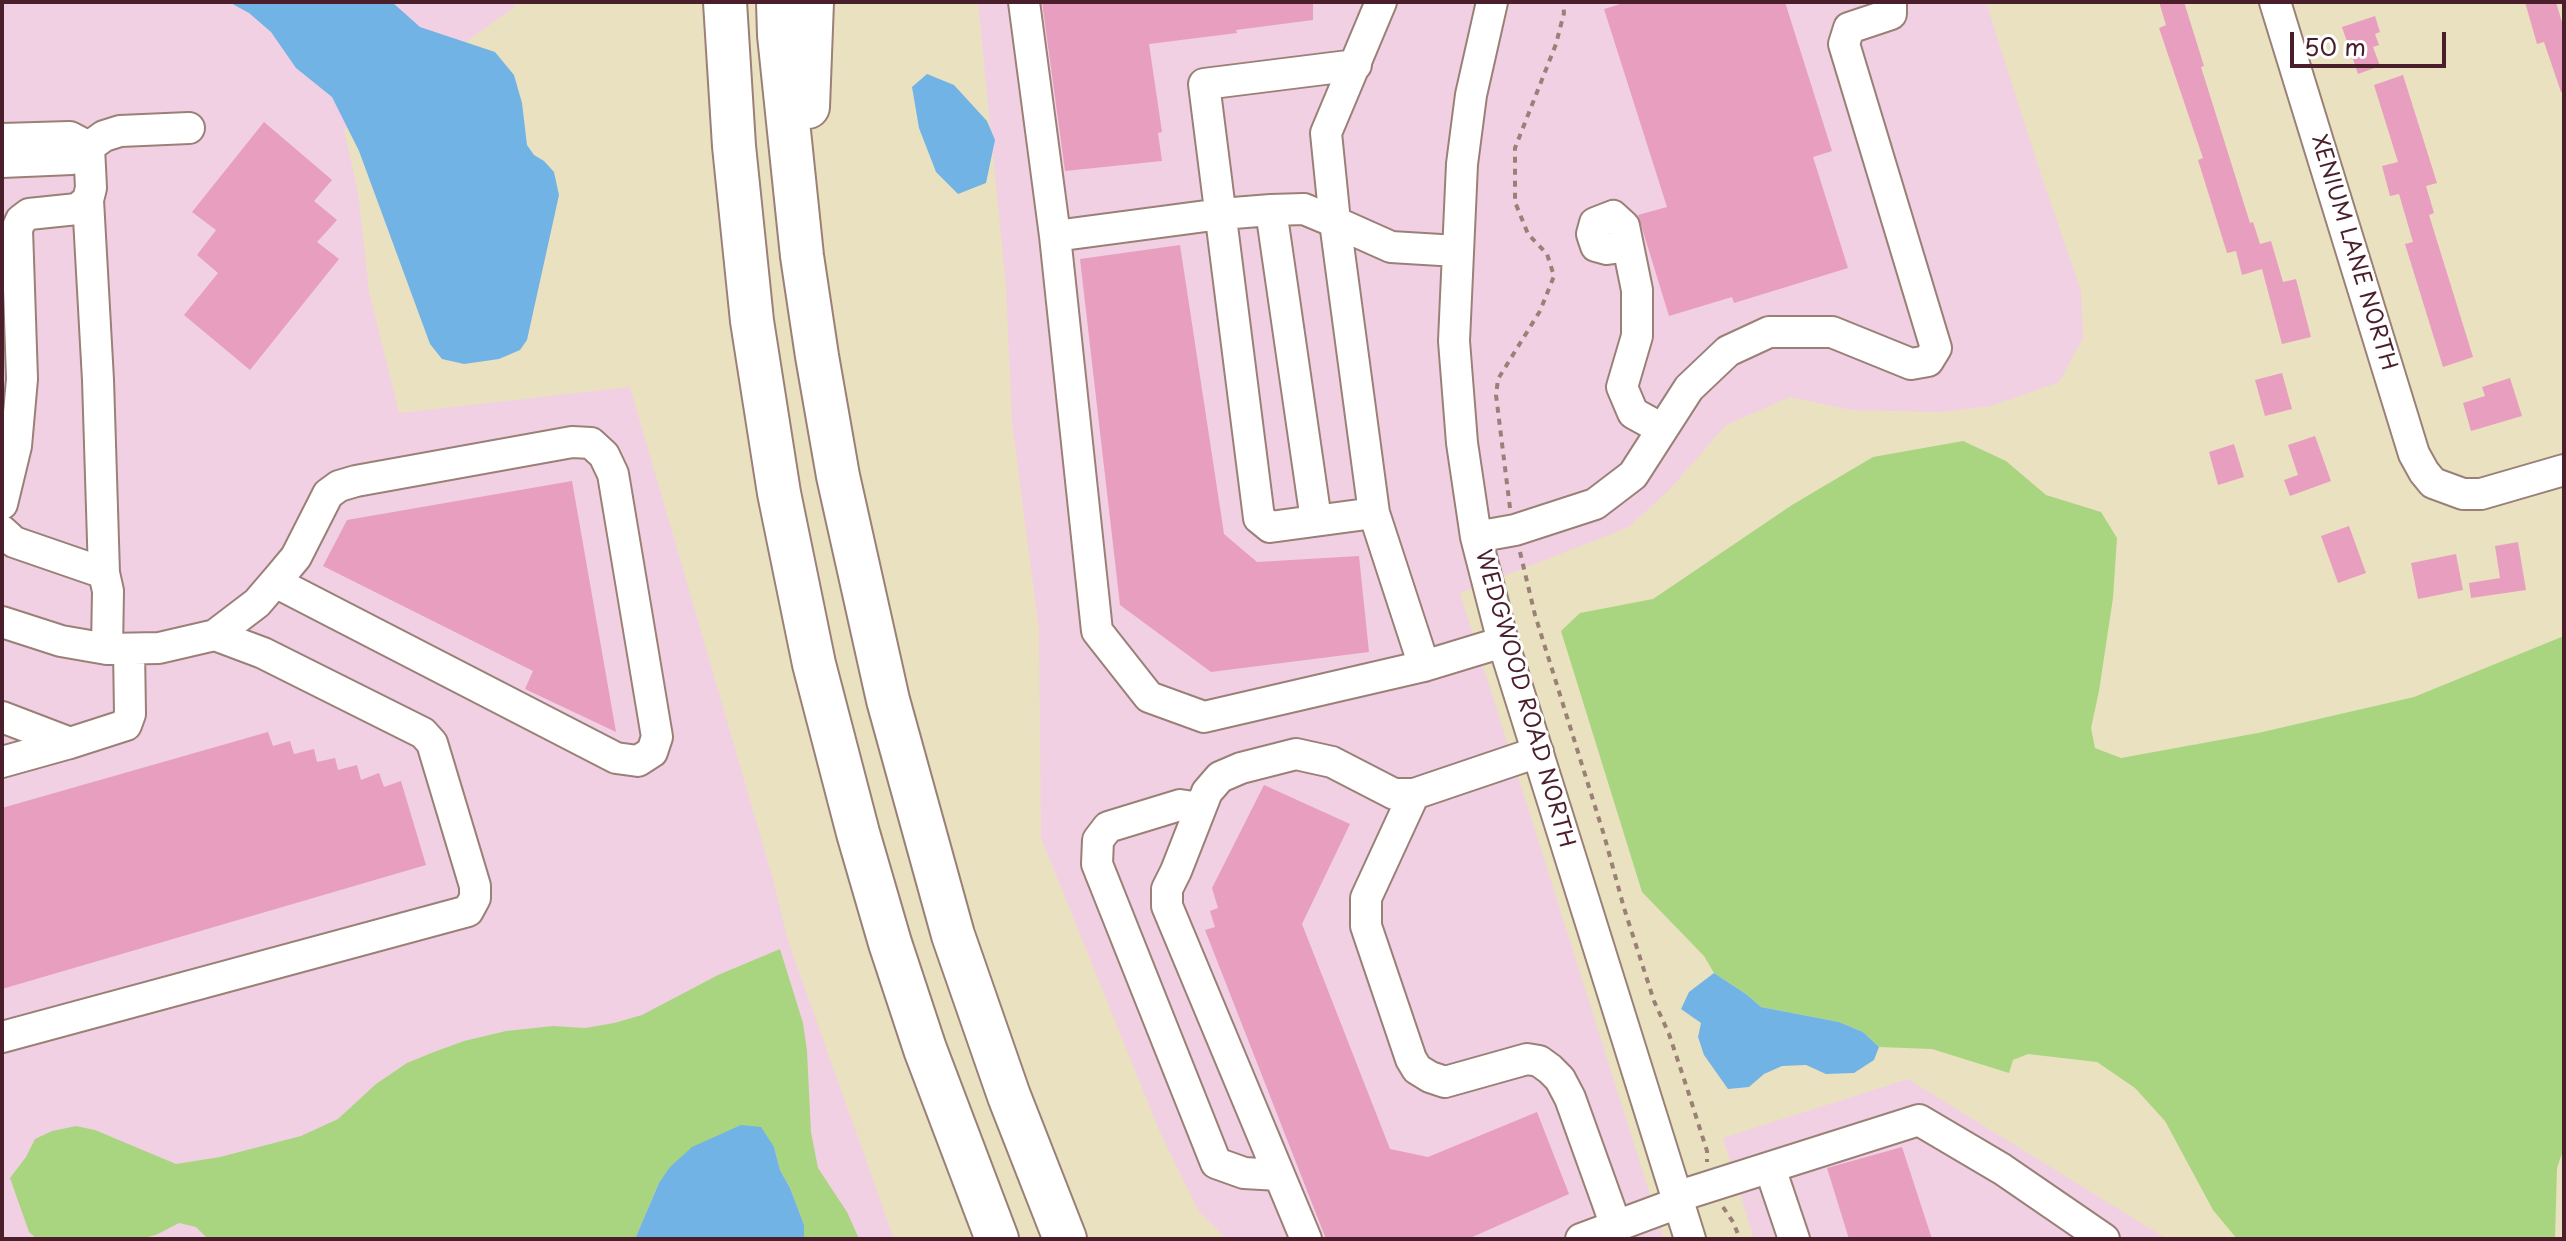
<!DOCTYPE html>
<style>
body{margin:0}
#map{position:relative;width:2566px;height:1241px;overflow:hidden;background:#eae1c0;font-family:"Playpen Sans",sans-serif}
canvas{display:block}
.frame{position:absolute;inset:0;border:4px solid #4a1f2b;pointer-events:none}
.scale{position:absolute;left:2290px;top:32px;width:156px;height:36px;box-sizing:border-box;border:4px solid #4a1f2b;border-top:0;padding-left:10px;font-size:24px;line-height:28px;white-space:nowrap;color:#4a1f2b;-webkit-text-stroke:6px #fff;paint-order:stroke}
</style>
<div id="map">
<canvas width="2566" height="1241"></canvas>
<div class="frame"></div>
<div class="scale">50 m</div>
</div>
<script>
const c = document.querySelector('canvas').getContext('2d');
c.lineJoin = 'round';
function fill(path, color) {
  c.fillStyle = color;
  c.fill(path, 'evenodd');
}
function poly(rows) {
  const path = new Path2D();
  for (const r of rows) {
    path.moveTo(r[0], r[1]);
    for (let i = 2; i < r.length; i += 2) path.lineTo(r[i], r[i + 1]);
  }
  return path;
}
function strokePath(path, color, width, dash) {
  c.strokeStyle = color;
  c.lineWidth = width;
  c.lineCap = dash ? 'butt' : 'round';
  c.setLineDash(dash || []);
  c.stroke(path);
}
function write(font, color, halo, rows, align = 'center') {
  c.font = font + ' "Playpen Sans",sans-serif';
  c.lineWidth = 6;
  c.setLineDash([]);
  c.textBaseline = 'middle';
  c.strokeStyle = halo;
  c.fillStyle = color;
  for (const [text, x, y, turn = 0] of rows) {
    c.save();
    c.translate(x, y);
    c.rotate((+turn || 0) * Math.PI / 180);
    c.textAlign = isNaN(turn) ? turn : align;
    if (halo) c.strokeText(text, 0, 0);
    c.fillText(text, 0, 0);
    c.restore();
  }
}
const built = poly([
 [2,2,517,2,513,8,344,130,358,192,369,291,399,413,630,387,772,876,788,941,894,1239,2,1239],
 [978,2,1986,2,2040,172,2081,291,2083,338,2059,382,1991,406,1941,412,1851,410,1790,397,1726,425,1670,489,1629,527,1460,593,1664,1239,1227,1239,1199,1212,1160,1132,1041,838,1039,630,1012,422,1006,286],
 [1908,1079,2167,1239,1754,1239,1723,1138]
]);
const green = poly([
 [1963,441,2006,461,2046,495,2101,512,2117,538,2113,598,2099,691,2091,728,2095,748,2121,758,2258,733,2414,697,2564,636,2564,1148,2557,1168,2555,1239,2237,1239,2213,1210,2165,1121,2135,1088,2097,1062,2028,1054,2013,1060,2009,1073,1932,1049,1879,1047,1863,1032,1839,1022,1761,1007,1746,994,1714,973,1704,956,1642,892,1561,631,1580,613,1653,599,1792,505,1873,457],
 [780,949,803,1023,807,1051,811,1132,818,1168,847,1212,859,1239,804,1239,804,1225,790,1188,780,1170,774,1147,659,1183,635,1239,208,1239,196,1227,179,1223,156,1235,138,1239,37,1239,29,1232,10,1178,26,1157,35,1139,52,1131,76,1126,95,1130,176,1164,220,1157,301,1136,338,1119,376,1084,407,1063,434,1052,464,1041,506,1031,553,1026,585,1028,614,1023,642,1015,718,975]
]);
const water = poly([
 [229,2,392,2,420,27,495,52,514,75,522,103,527,145,534,155,544,161,554,172,559,195,527,340,520,350,499,359,464,364,442,359,430,344,359,151,332,97,296,68,271,32,249,13],
 [927,74,954,85,987,121,995,140,986,183,958,194,936,172,919,128,912,87],
 [1714,973,1746,994,1761,1007,1839,1022,1863,1032,1879,1047,1874,1060,1854,1073,1826,1074,1806,1065,1782,1066,1764,1074,1749,1087,1728,1089,1704,1055,1698,1037,1701,1023,1681,1009,1689,992],
 [741,1125,761,1127,774,1147,780,1170,790,1188,804,1225,804,1239,635,1239,659,1183,670,1167,692,1147]
]);
const building = poly([
 [1042,2,1313,2,1313,20,1236,30,1237,33,1149,44,1162,132,1158,133,1162,161,1065,171],
 [1627,2,1785,2,1832,151,1813,157,1848,268,1734,303,1732,297,1669,316,1638,215,1667,207,1604,9],
 [2159,2,2184,2,2204,66,2201,67,2250,223,2253,222,2260,244,2271,241,2283,282,2296,279,2311,337,2282,344,2262,269,2242,275,2236,251,2227,253,2198,160,2203,158,2159,28,2166,25],
 [2525,2,2556,2,2564,29,2564,92,2561,92,2544,42,2537,44],
 [2375,16,2380,32,2375,34,2379,45,2373,47,2380,66,2358,74,2342,27],
 [2403,75,2437,183,2426,186,2434,213,2429,215,2473,357,2443,367,2405,244,2413,242,2399,194,2390,196,2382,166,2398,162,2374,85],
 [264,122,332,180,314,201,337,220,317,242,339,259,250,370,184,315,218,273,197,255,216,230,192,212],
 [1180,245,1224,534,1257,562,1359,556,1369,652,1211,672,1120,605,1080,259],
 [2282,373,2292,409,2265,416,2255,380],
 [2510,378,2522,416,2471,431,2463,403,2485,396,2482,387],
 [2315,436,2331,481,2290,496,2284,480,2298,475,2288,445],
 [2234,444,2244,477,2218,485,2209,452],
 [572,481,616,732,525,689,533,671,323,566,347,520],
 [2349,526,2366,573,2338,583,2321,536],
 [2518,542,2526,590,2471,598,2469,583,2500,578,2495,546],
 [2456,554,2463,590,2418,599,2411,563],
 [268,732,273,746,290,741,294,754,314,749,317,762,335,758,338,770,357,765,361,780,379,773,384,787,401,781,426,865,2,989,2,808],
 [1264,785,1350,824,1302,924,1390,1149,1428,1157,1537,1112,1569,1194,1468,1239,1326,1239,1205,930,1215,927,1210,911,1218,908,1212,888],
 [1902,1147,1932,1239,1849,1239,1827,1168]
]);
const path = poly([
 [1510,508,1496,395,1498,379,1540,311,1554,276,1547,254,1528,234,1515,202,1515,148,1556,44,1564,13,1563,2],
 [1520,552,1535,615,1604,835,1624,908,1654,1001,1669,1034,1686,1085,1707,1151,1707,1162],
 [1723,1207,1733,1222,1740,1239]
]);
const minor = poly([
 [1024,2,1055,236,1221,214,1271,210,1304,209,1335,222,1374,513,1424,666],
 [1381,2,1326,133,1335,222,1391,247,1457,251],
 [1492,2,1471,95,1462,164,1454,341,1462,443,1476,537,1503,642,1690,1239],
 [2275,2,2414,454,2424,472,2433,483,2463,494,2481,494,2564,470],
 [1356,65,1204,84,1259,518,1270,527,1374,513],
 [2,139,70,137,89,147],
 [2,162,72,159,104,136,120,131,189,128],
 [88,200,98,380,104,573],
 [1271,210,1316,520],
 [1055,236,1097,631,1149,697,1204,717,1424,666,1503,642],
 [1628,246,1607,249,1596,246,1592,234,1595,223,1613,216,1624,226,1637,290,1637,336,1622,387,1633,413,1662,429],
 [2,504,16,446,22,379,17,229,21,220,29,214,77,209,88,200,91,188,89,147],
 [2,531,14,542,104,573,108,591,107,649],
 [1476,537,1515,530,1595,504,1633,475,1689,388,1728,351,1769,332,1832,332,1911,364,1928,361,1936,348,1844,44,1849,28,1891,14,1891,2],
 [2,622,61,641,107,649,159,648,215,635,257,603,281,575,296,557,328,494,339,486,356,481,572,442,591,443,604,455,613,474,657,737,652,752,638,761,616,758,275,582],
 [2,717,70,743,126,725,130,714,129,649],
 [2,762,70,743],
 [1414,794,1366,898,1366,926,1411,1059,1417,1069,1430,1077,1445,1082,1527,1059,1539,1061,1550,1069,1560,1079,1570,1098,1616,1226],
 [1200,808,1180,805,1108,827,1098,840,1097,864,1216,1163,1244,1173,1279,1175],
 [2,1037,468,911,475,898,475,886,432,743,423,733,263,653,215,635],
 [1770,1168,1794,1239],
 [1676,1197,1919,1120,2002,1169,2104,1239],
 [1306,1239,1167,906,1167,889,1176,871,1207,792,1220,777,1241,768,1296,754,1332,762,1394,794,1414,794,1538,752],
 [1581,1239,1678,1203]
]);
const highway = poly([
 [725,2,734,146,752,321,779,493,814,664,858,833,890,943,925,1049,997,1239],
 [778,2,779,35,802,256,817,356,838,476,888,700,953,935,1009,1096,1065,1239],
 [808,107,812,2]
]);
const streetNames = [
 ["XENIUM LANE NORTH",2353,253,73],
 ["WEDGWOOD ROAD NORTH",1524,699,74]
];
fill(built, '#f1d0e3');
fill(green, '#a9d581');
fill(water, '#72b3e6');
fill(building, '#e89ebf');
strokePath(minor, '#9a8076', 34);
strokePath(highway, '#9a8076', 46);
strokePath(path, '#9a8076', 4, [6, 6]);
strokePath(minor, '#fff', 30);
strokePath(highway, '#fff', 42);
write('22px', '#4a1f2b', '#fff', streetNames);
</script>
